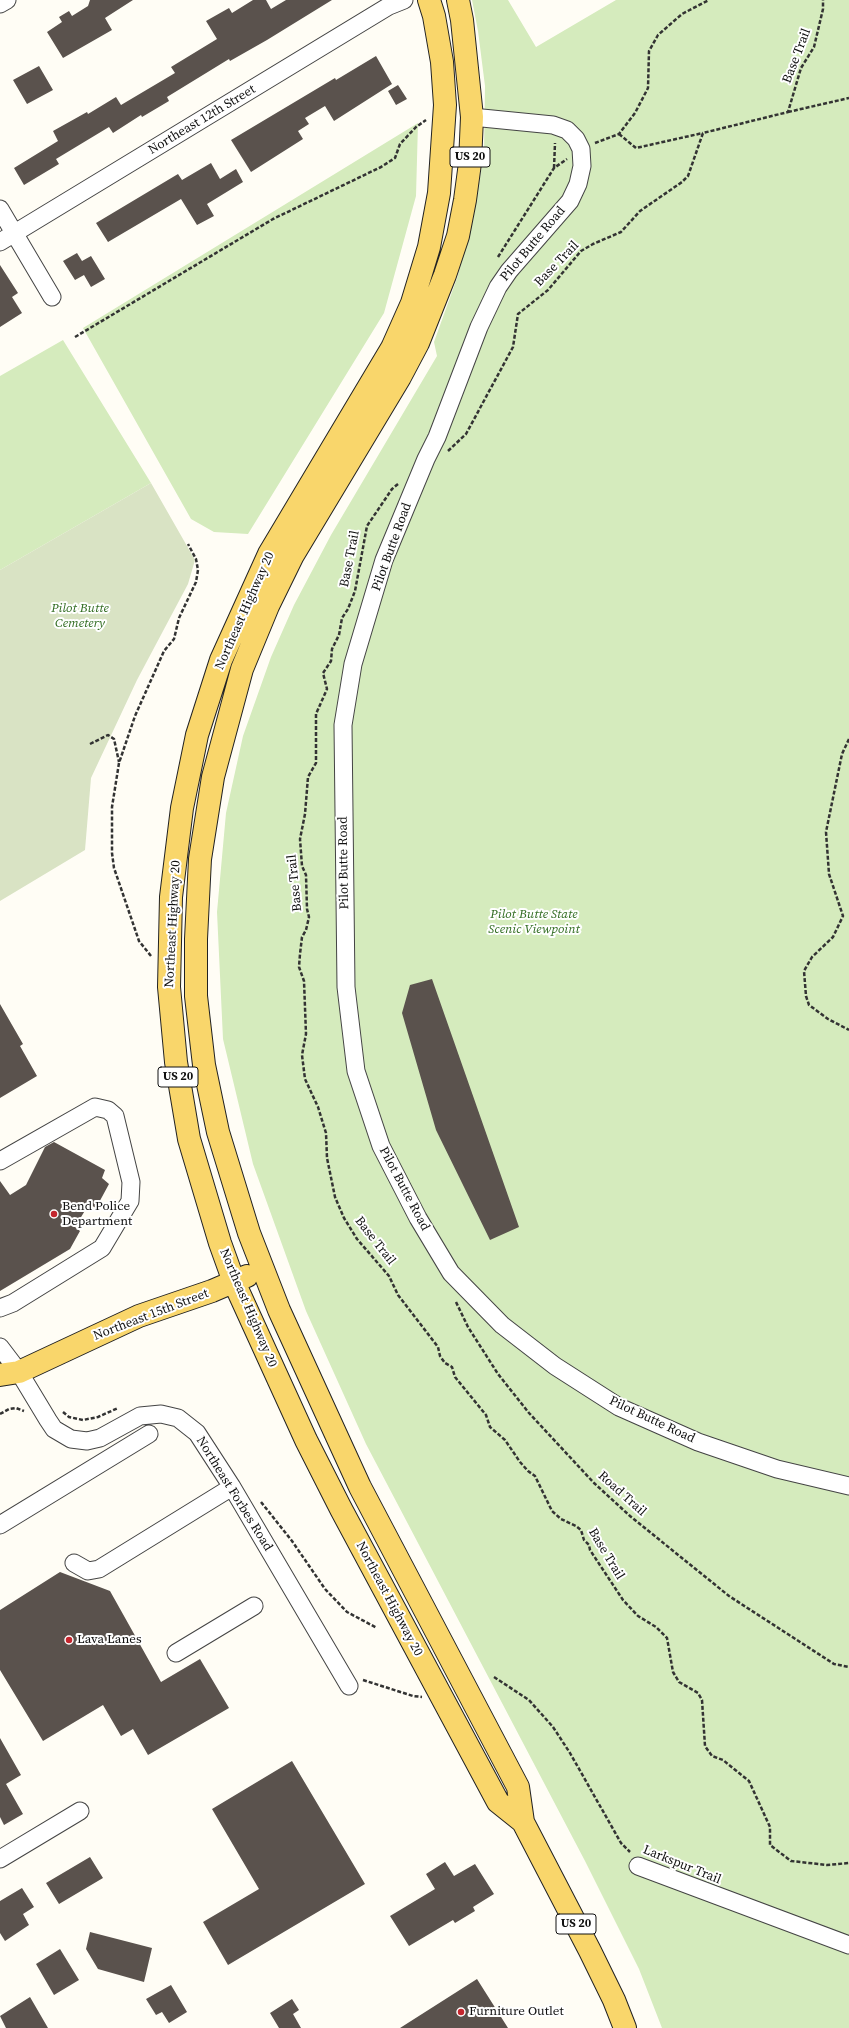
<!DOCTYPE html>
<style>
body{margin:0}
canvas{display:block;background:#fffdf5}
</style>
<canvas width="849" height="2028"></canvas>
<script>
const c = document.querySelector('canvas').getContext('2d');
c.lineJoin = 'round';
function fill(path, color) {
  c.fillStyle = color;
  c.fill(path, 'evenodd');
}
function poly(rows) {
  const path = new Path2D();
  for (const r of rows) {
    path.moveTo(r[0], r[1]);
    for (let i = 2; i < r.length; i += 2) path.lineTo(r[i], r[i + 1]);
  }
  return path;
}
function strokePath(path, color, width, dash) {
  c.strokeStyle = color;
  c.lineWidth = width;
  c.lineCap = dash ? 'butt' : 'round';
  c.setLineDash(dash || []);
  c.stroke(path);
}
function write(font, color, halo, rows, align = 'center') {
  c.font = font + ' "Source Serif 4",serif';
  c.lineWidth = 4;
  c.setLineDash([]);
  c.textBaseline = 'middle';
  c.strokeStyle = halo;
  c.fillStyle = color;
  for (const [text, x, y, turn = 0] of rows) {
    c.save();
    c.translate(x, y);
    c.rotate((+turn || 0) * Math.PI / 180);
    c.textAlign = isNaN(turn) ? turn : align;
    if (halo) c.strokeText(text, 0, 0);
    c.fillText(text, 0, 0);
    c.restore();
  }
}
const green = poly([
 [472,0,508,0,536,47,616,0,849,0,849,2028,662,2028,639,1969,585,1861,366,1444,306,1311,253,1164,223,1039,217,912,226,813,243,736,271,657,294,605,331,535,437,356,434,342,457,278,473,221,484,152,485,86,478,31],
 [418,123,416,196,384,313,248,534,214,532,191,519,83,328],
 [63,340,151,483,0,570,0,376]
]);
const cemetery = poly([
 [151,483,195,560,188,584,137,680,91,778,85,850,0,901,0,570]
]);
const building = poly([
 [90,0,133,0,105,18,112,30,63,58,47,32,62,22,59,17,69,11,72,16,88,6],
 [253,0,266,0,271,9,286,0,332,0,267,40,230,61,229,59,167,97,169,101,142,117,141,115,113,133,109,127,56,159,59,164,24,185,14,168,58,141,53,131,87,112,88,114,116,97,121,105,175,73,171,67,217,39,206,21,229,8,232,13],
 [376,56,392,84,334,121,325,106,305,118,309,124,298,131,303,139,251,172,231,140,335,78,336,80],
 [39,66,53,90,27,104,13,80],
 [398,85,407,99,396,105,388,91],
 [211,163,220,179,236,169,243,182,207,204,214,216,197,225,181,199,108,242,96,223,178,174,182,180],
 [77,253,82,261,91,256,105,279,91,287,84,275,75,280,63,261],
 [0,265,18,293,12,297,22,313,0,327],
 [432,979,519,1227,490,1240,436,1130,402,1013,410,985],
 [0,1004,23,1044,20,1046,37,1076,0,1098],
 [54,1142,105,1170,102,1178,109,1184,96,1208,89,1204,75,1227,80,1231,70,1249,0,1291,0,1181,10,1195,26,1185,45,1147],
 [60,1572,110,1591,161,1682,200,1659,229,1708,148,1755,133,1729,121,1736,103,1705,43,1741,0,1670,0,1610],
 [0,1738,21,1775,6,1784,23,1814,4,1825,0,1817],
 [292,1761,365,1884,228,1965,203,1922,259,1889,212,1809],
 [90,1857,103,1878,59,1904,46,1883],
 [445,1862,454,1876,475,1864,494,1894,473,1907,475,1911,455,1923,453,1920,409,1946,390,1916,435,1889,426,1874],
 [22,1888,34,1907,23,1914,29,1925,5,1941,0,1933,0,1901],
 [90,1932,152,1948,144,1982,98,1969,86,1949],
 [60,1949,79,1980,54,1995,36,1964],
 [477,1979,508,2028,400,2028],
 [171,1985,187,2012,169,2023,162,2012,156,2015,146,1999],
 [30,1997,48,2028,6,2028,0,2016],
 [292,1999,299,2010,293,2014,301,2028,279,2028,270,2013]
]);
const path = poly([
 [788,112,849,98],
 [619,134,636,148,703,133],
 [595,143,619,134,635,113,648,88,649,51,658,35,682,14,709,0],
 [554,168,555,143],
 [498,257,554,168,567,159],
 [75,337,273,219,381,167,395,158,400,144,416,127,426,120],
 [448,451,466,434,513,347,518,314,548,290,581,251,593,244,621,232,640,211,682,182,688,176,703,133,788,112,801,68,814,47,823,9,823,0],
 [398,484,392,489,367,526,355,591,348,609,342,618,339,635,332,649,331,661,323,673,327,689,316,714,316,763,308,777,305,814,300,839,302,866,306,875,307,909,309,917,306,930,302,937,300,954,299,967,304,981,306,1034,302,1055,305,1079,318,1107,326,1133,327,1158,335,1197,344,1218,357,1239,389,1276,398,1295,438,1347,440,1356,445,1363,452,1367,455,1377,486,1415,490,1427,505,1440,520,1462,528,1471,535,1476,552,1511,561,1519,576,1526,581,1530,584,1540,589,1545,590,1550,623,1600,638,1616,656,1627,667,1638,673,1672,679,1682,698,1693,702,1700,705,1746,712,1756,723,1760,749,1781,770,1827,770,1845,791,1861,827,1865,849,1863],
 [849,739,842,754,826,832,829,874,843,916,833,937,812,957,804,971,806,996,809,1005,828,1019,849,1030],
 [90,744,108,735,114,739,119,762],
 [151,956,139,941,114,868,112,853,112,807,119,763,135,716,164,651,174,639,179,618,196,582,198,570,196,559,188,544],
 [456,1302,468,1327,498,1374,529,1413,594,1483,630,1516,729,1596,834,1664,849,1667],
 [63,1412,69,1417,83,1420,98,1417,118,1408],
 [0,1414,9,1409,16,1408,24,1411],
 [261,1502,292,1541,325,1589,347,1612,377,1628],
 [494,1677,529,1700,553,1727,570,1753,621,1843,630,1852],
 [363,1680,413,1696,422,1697]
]);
const minor = poly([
 [0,4,7,0],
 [472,117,553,125,567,130,576,139,581,149,582,166,578,184,570,201,509,271,498,287,479,327,437,437,426,459,384,560,353,664,343,725,346,987,356,1071,381,1146,418,1218,451,1273,502,1325,555,1366,619,1407,698,1442,777,1469,849,1486],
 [0,209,52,297],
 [0,242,389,6,404,0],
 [0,1161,95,1107,108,1110,115,1116,131,1182,130,1201,102,1248,13,1303,0,1308],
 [0,1347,19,1372,48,1420,54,1429,71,1439,87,1441,100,1438,140,1416,161,1414,178,1418,197,1433,232,1487,349,1686],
 [0,1525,149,1434],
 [74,1563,88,1571,99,1569,232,1487],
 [176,1653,254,1606],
 [0,1859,80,1811],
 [638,1866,849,1945]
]);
const major = poly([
 [429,0,434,16,442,62,445,105,439,193,429,247,412,303,392,348,269,554,221,660,197,735,182,808,171,897,169,987,176,1062,189,1139,220,1243,234,1282,306,1440,341,1509,498,1802,523,1822],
 [458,0,462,20,472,117,470,163,465,200,458,236,445,275,418,343,400,377,293,555,268,606,242,669,213,777,200,859,196,939,196,996,204,1065,218,1132,249,1233,279,1310,360,1487,518,1787,523,1822,590,1951,614,2000,625,2028],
 [0,1375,19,1372,139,1316,212,1291,247,1276]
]);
const markers = [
 [54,1214,4,"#c4262e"],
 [69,1640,4,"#c4262e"],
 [461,2012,4,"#c4262e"]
];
const shields = [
 [470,157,40],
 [178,1077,40],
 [576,1924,40]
];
const shieldNames = [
 ["US 20",470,157],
 ["US 20",178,1077],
 ["US 20",576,1924]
];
const streetNames = [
 ["Base Trail",797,56,-69],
 ["Northeast 12th Street",202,120,-31],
 ["Pilot Butte Road",533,244,-50],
 ["Base Trail",557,264,-46],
 ["Pilot Butte Road",392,547,-70],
 ["Base Trail",350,559,-79],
 ["Northeast Highway 20",245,611,-66],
 ["Pilot Butte Road",344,863,-91],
 ["Base Trail",295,883,-96],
 ["Northeast Highway 20",173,924,-87],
 ["Pilot Butte Road",404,1189,62],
 ["Base Trail",375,1241,52],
 ["Northeast Highway 20",248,1308,67],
 ["Northeast 15th Street",151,1315,-21],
 ["Pilot Butte Road",652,1420,25],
 ["Northeast Forbes Road",234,1494,58],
 ["Road Trail",622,1494,42],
 ["Base Trail",606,1554,59],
 ["Northeast Highway 20",389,1599,62],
 ["Larkspur Trail",682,1865,22]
];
const parkNames = [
 ["Pilot Butte",80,609],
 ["Cemetery",80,624],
 ["Pilot Butte State",534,915],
 ["Scenic Viewpoint",534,930]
];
const poiNames = [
 ["Bend Police",62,1207],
 ["Department",62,1222],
 ["Lava Lanes",77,1640],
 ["Furniture Outlet",469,2012]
];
fill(green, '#d5ebbd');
fill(cemetery, '#d9e3c4');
fill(building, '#5a524d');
strokePath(minor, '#444', 19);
strokePath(major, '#222', 24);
strokePath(path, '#333', 2.5, [4, 2]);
strokePath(minor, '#fff', 17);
strokePath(major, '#f9d66b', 22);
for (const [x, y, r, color] of markers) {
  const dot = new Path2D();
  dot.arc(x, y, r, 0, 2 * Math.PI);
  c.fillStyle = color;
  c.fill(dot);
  strokePath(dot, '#fff', 1.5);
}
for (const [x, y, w] of shields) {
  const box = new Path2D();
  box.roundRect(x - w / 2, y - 10, w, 20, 3);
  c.fillStyle = '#fff';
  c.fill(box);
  strokePath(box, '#111', 1);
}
write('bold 12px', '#111', null, shieldNames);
write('13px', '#111', '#fff', streetNames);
write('italic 13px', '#2f6b1f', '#fff', parkNames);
write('13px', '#111', '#fff', poiNames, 'left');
</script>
